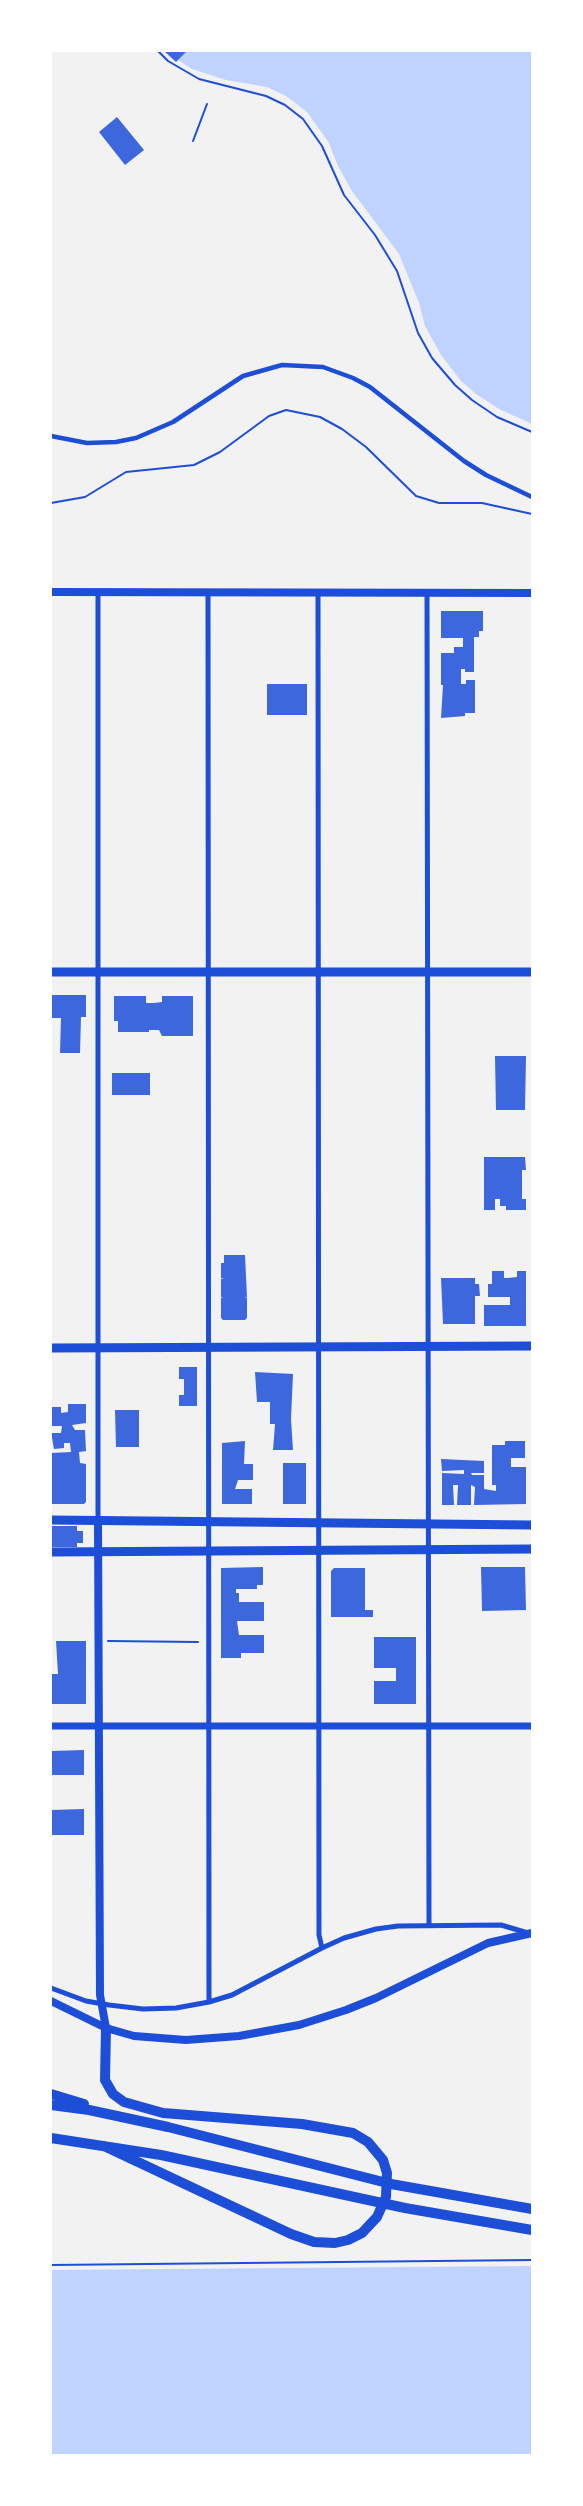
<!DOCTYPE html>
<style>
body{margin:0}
#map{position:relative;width:583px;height:2506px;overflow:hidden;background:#f2f2f2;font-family:Manrope,sans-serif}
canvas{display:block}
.frame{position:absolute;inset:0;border:52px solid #fff;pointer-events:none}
</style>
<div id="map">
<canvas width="583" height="2506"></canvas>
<div class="frame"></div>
</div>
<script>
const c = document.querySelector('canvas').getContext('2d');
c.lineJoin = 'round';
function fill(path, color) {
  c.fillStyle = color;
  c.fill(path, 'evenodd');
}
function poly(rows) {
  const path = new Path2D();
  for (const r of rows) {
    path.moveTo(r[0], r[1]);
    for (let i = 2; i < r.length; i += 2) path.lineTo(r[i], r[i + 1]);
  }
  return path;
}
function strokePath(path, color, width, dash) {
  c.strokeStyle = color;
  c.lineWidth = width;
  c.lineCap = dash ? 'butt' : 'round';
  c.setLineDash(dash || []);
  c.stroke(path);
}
const water = poly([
 [187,51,532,51,532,424,499,409,476,394,461,381,441,355,425,326,419,303,399,254,352,191,338,166,329,143,307,112,286,96,267,87,226,80,192,69,178,60],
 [532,2266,532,2455,51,2455,51,2270]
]);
const building = poly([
 [164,51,187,51,176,62],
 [117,117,144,150,125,165,99,132],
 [441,611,483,611,483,631,479,631,479,637,474,637,474,672,465,672,465,669,461,669,461,684,466,684,466,680,475,680,475,713,465,713,465,716,441,718,443,685,441,685,441,653,454,653,454,647,463,647,463,638,441,638],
 [267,684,307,684,307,715,267,715],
 [51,995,86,995,86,1017,81,1017,80,1053,60,1053,61,1018,51,1018],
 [114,996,146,996,146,1003,154,1003,162,1002,162,996,193,996,193,1036,162,1036,159,1030,149,1030,149,1032,118,1032,118,1021,114,1021],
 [495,1056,526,1056,525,1110,496,1110],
 [112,1073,150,1073,150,1095,112,1095],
 [484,1157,525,1157,526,1170,522,1170,522,1199,526,1199,526,1210,506,1210,506,1206,500,1206,500,1199,495,1199,495,1210,484,1210],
 [224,1255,245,1255,247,1297,245,1297,247,1298,247,1318,245,1320,223,1320,221,1318,221,1298,223,1298,221,1297,221,1279,224,1279,221,1278,221,1263,224,1263],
 [492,1271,504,1271,504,1278,508,1278,517,1277,517,1271,526,1271,526,1326,484,1326,484,1305,510,1305,510,1297,488,1297,488,1284,492,1284],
 [441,1278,475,1278,475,1284,479,1284,480,1296,475,1296,475,1324,443,1324],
 [179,1367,197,1367,197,1406,179,1406,179,1395,184,1395,184,1379,179,1379],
 [255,1372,293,1374,291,1419,293,1450,273,1450,275,1424,270,1424,270,1402,257,1402],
 [68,1404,86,1404,86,1423,72,1425,75,1430,85,1430,86,1451,79,1452,80,1463,86,1464,86,1502,84,1504,51,1504,51,1453,71,1452,70,1443,64,1443,64,1448,54,1449,51,1433,61,1433,62,1426,51,1426,51,1407,61,1407,61,1413,68,1412],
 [115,1410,139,1410,139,1447,116,1447],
 [245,1441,244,1464,253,1464,253,1480,238,1480,235,1489,252,1489,252,1504,222,1504,222,1443],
 [505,1441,525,1441,525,1458,511,1458,511,1467,526,1467,526,1504,474,1505,475,1487,471,1485,471,1505,457,1505,458,1485,453,1485,454,1505,442,1505,442,1473,464,1474,464,1470,442,1471,441,1459,484,1461,484,1473,471,1473,472,1475,484,1475,484,1489,496,1491,496,1485,492,1485,492,1445,505,1445],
 [283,1463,306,1463,306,1504,283,1504],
 [51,1526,77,1526,77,1531,83,1531,83,1543,77,1543,77,1547,51,1547],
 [263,1567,263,1585,257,1585,257,1589,236,1589,236,1593,239,1593,239,1602,264,1602,264,1621,237,1621,239,1635,264,1635,264,1653,241,1653,241,1658,221,1658,221,1568],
 [481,1567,525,1567,526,1610,482,1611],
 [334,1568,365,1568,365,1610,373,1610,373,1617,331,1617,331,1571],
 [374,1637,416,1637,416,1704,374,1704,374,1681,396,1681,396,1668,374,1668],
 [56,1641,86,1641,86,1704,51,1704,51,1674,58,1674],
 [84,1750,84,1775,51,1775,51,1751],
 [84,1809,84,1835,51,1835,51,1810]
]);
const path = poly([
 [158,51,168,61,199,79,266,96,285,105,303,119,322,146,344,195,375,235,397,271,418,333,432,358,455,385,472,400,497,417,532,432],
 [193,141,207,104],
 [51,503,85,497,126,472,194,465,220,452,269,416,286,410,320,417,342,429,366,447,416,496,439,503,482,503,532,514],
 [108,1641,198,1642],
 [51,2265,532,2260]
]);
const pedestrian = poly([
 [51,436,87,443,116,442,136,438,173,422,243,376,282,365,323,367,353,378,370,387,464,461,486,475,532,497]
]);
const minor = poly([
 [98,592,98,1520],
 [208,592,209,2002],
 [318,592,319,1935,322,1948],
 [427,593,429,1925],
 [51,1988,86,2001,109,2005,143,2009,176,2008,209,2002,232,1995,322,1948,344,1938,376,1929,398,1926,501,1925,528,1933]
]);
const tertiary = poly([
 [51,1726,532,1726]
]);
const secondary = poly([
 [51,592,532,593],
 [98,1520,100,1995,106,2028],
 [51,2001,106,2028,134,2036,186,2040,239,2036,299,2025,346,2010,376,1998,488,1943,532,1933]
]);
const primary = poly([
 [51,972,532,972],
 [51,1348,532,1346],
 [51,1520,532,1525],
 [51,1552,532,1549]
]);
const motorway = poly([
 [51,2094,84,2104],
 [51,2105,89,2110,168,2127,391,2184,532,2209],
 [51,2138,161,2155,405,2208,532,2230],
 [104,2146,291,2234,314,2242,335,2243,348,2240,362,2233,377,2217,386,2197,387,2173,383,2160,368,2142,353,2133,302,2124,163,2113,124,2102,113,2094,105,2080,106,2028]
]);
fill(water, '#bfd3fe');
fill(building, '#3d67dc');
strokePath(path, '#1d4ed8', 2);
strokePath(pedestrian, '#1d4ed8', 4.5);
strokePath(minor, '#1d4ed8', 5);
strokePath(tertiary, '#1d4ed8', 7);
strokePath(secondary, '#1d4ed8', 8);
strokePath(primary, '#1d4ed8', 9);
strokePath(motorway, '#1d4ed8', 10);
</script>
